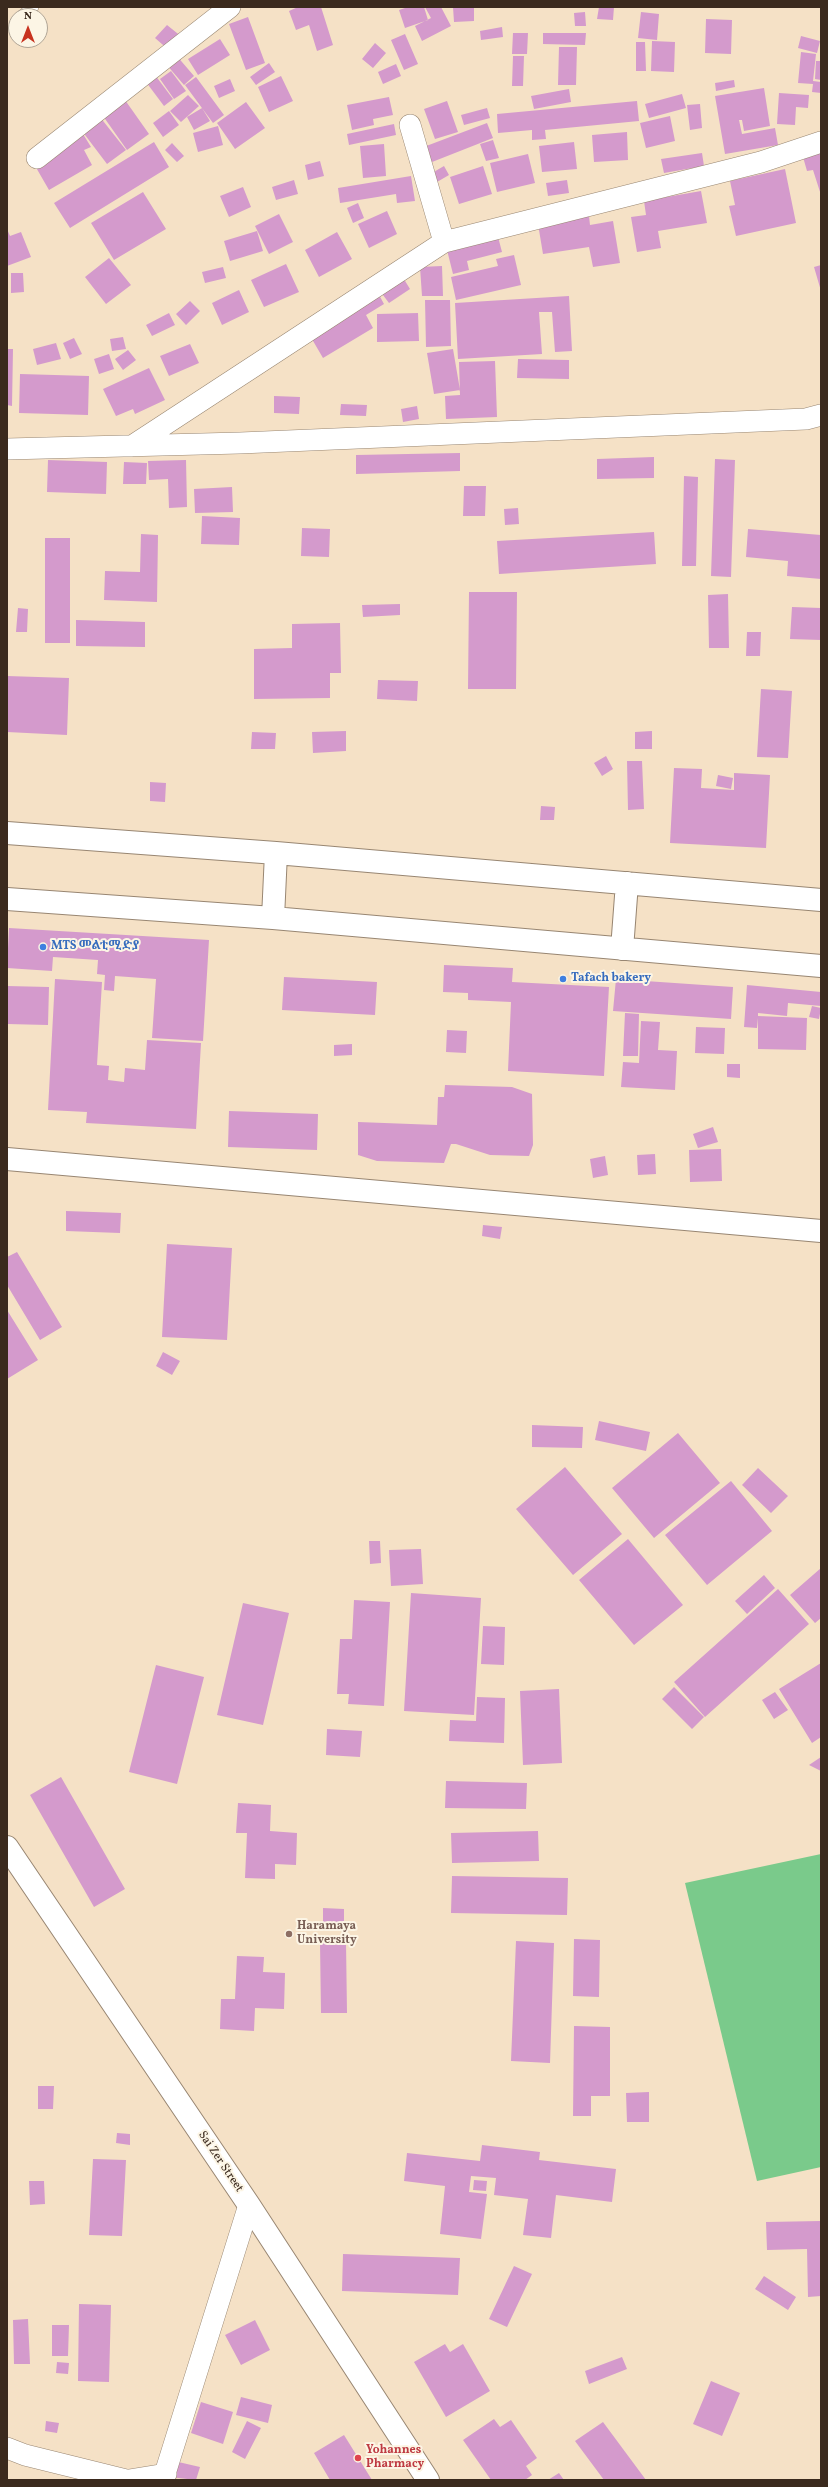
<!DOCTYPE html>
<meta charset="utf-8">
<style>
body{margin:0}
#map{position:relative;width:828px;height:2487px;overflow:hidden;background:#f5e1c6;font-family:Vollkorn,serif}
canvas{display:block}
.frame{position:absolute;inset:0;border:8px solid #3b2a1e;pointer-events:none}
.north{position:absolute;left:8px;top:8px;width:40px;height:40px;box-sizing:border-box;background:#fcf5e5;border:1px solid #afa495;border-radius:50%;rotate:0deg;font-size:11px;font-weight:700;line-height:16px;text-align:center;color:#3b2a1e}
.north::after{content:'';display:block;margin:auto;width:14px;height:18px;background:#c8321e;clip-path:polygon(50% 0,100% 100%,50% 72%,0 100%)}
</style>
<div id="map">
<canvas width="828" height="2487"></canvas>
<div class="frame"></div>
<div class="north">N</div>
</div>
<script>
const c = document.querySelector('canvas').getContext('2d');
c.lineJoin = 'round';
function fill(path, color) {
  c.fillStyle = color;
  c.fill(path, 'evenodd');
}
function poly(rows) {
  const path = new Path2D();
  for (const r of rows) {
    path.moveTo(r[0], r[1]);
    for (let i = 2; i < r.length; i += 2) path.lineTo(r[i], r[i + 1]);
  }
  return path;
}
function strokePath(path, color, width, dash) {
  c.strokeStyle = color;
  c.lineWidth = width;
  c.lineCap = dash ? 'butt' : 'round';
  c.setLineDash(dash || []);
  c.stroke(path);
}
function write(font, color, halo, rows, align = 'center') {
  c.font = font + ' Vollkorn,"Noto Serif Ethiopic",serif';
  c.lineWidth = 4;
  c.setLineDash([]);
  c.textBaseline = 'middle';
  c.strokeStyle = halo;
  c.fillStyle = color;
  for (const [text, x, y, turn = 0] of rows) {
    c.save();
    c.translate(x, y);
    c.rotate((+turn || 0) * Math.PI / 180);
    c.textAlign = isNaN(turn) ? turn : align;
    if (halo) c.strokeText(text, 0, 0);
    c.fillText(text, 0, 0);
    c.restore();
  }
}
const green = poly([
 [821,1854,821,2167,757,2181,685,1883]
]);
const building = poly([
 [298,7,321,7,333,45,317,51,309,25,296,30,289,11],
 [408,7,424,7,428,20,405,28,399,10],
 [425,7,441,7,451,26,422,41,415,26,431,18],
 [453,7,474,7,474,21,454,22],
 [599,7,614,7,613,20,597,19],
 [585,12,586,26,575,26,574,13],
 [641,12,659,14,657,40,638,38],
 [248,17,265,63,246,70,229,24],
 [706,19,732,20,731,54,705,53],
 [167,25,182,37,170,51,155,38],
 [502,27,503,37,481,40,480,31],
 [513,33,528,33,527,54,512,54],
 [543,33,586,33,585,45,543,44],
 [405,34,418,64,404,70,391,40],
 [801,36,820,41,817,53,798,48],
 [220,39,230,55,198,75,188,59],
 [652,41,675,42,674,72,651,71],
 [636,42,645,42,646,71,636,71],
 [375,43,386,53,373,68,362,59],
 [559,47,577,47,576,85,558,85],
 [801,52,816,54,813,81,821,82,821,93,812,92,813,84,798,83],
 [176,55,194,76,184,85,166,64],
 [513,56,524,56,523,86,512,86],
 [816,61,821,61,821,80,815,79],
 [269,63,275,72,256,85,250,77],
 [396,64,401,76,383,84,378,72],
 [171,71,186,91,174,99,160,79],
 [155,75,173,99,164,106,146,82],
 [281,76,293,101,269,112,258,87],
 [196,77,224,115,213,123,185,85],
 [230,79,235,91,219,98,214,86],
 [734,80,735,87,716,91,715,83],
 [764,88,770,126,744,131,742,120,739,120,742,134,775,128,778,145,725,154,715,96],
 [569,89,571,102,534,109,531,96],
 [779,93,809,95,808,108,796,107,795,125,777,124],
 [682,94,686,108,649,118,645,104],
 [188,95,199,106,181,122,170,111],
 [389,97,393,115,373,119,374,125,352,130,347,105],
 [125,100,149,134,127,150,103,116],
 [447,101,458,132,435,139,424,109],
 [637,101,639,121,545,130,546,139,532,140,532,130,498,133,497,114],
 [246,102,265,128,235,149,217,123],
 [700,104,702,128,690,130,687,105],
 [202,108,210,121,194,130,187,117],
 [487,108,490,118,464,125,461,115],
 [169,111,179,125,163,137,153,123],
 [670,116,675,141,646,148,640,123],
 [100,117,126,150,107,164,82,131],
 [487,123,493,138,427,164,421,148],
 [394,124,396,135,349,145,347,134],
 [218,126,223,145,198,152,193,133],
 [627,132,628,160,594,162,592,135],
 [83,134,91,147,84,150,92,165,49,190,34,164],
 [493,140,499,158,486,161,480,144],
 [154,142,169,167,70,228,54,203],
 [574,142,577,169,542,172,539,146],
 [172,143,184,156,177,162,165,150],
 [384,144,386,176,363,178,360,146],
 [821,145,821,195,813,170,807,171,801,150],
 [702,153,704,166,664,173,661,159],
 [528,154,535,183,497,192,490,163],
 [320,161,324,176,308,180,305,165],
 [444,166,449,175,437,182,432,173],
 [483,166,492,194,459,204,450,177],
 [785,169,796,223,736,236,729,206,735,205,730,181],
 [411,176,415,201,397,203,396,194,340,203,338,188],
 [294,180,298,194,276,200,272,187],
 [567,180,569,193,548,196,546,183],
 [243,187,251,207,229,217,220,196],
 [701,191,707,223,658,231,661,248,637,252,631,217,646,215,644,201],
 [143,192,166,229,114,260,91,223],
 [358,203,364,218,353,223,347,208],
 [387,211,397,234,369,248,358,224],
 [279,214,293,242,269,254,255,226],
 [589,216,590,225,613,221,620,263,593,267,589,247,543,254,538,224],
 [7,229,10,236,21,232,31,257,7,266],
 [257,231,263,251,230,261,224,241],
 [337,232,352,259,319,277,305,250],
 [497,233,502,252,467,261,469,270,453,274,446,246],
 [514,255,521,285,456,300,451,277,498,266,496,259],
 [109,258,131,285,106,304,85,277],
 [286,264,299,292,264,307,251,280],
 [821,265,821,291,814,267],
 [442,266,443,296,422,296,420,267],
 [223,267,226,278,205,283,202,272],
 [11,273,23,273,24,292,11,293],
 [402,276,410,289,389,303,380,291],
 [239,290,249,312,222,325,212,303],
 [378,293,384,304,366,315,373,328,323,358,309,334],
 [569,296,572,351,555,352,552,312,539,312,542,354,458,359,455,303],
 [425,300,450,300,451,346,426,347],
 [190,301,200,311,186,325,176,314],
 [169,313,175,325,152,336,146,325],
 [418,313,419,341,377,342,377,314],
 [123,337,126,349,112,351,110,339],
 [74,338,82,354,70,359,63,343],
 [56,343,61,359,37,365,33,349],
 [190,344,199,363,169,376,160,356],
 [7,349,13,349,12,406,7,405],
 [453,349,460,390,434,394,427,353],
 [128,350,136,360,123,370,115,359],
 [109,354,114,369,99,374,94,359],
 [518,359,569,360,569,379,517,378],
 [495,361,497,417,446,419,445,396,460,395,459,362],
 [149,368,165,400,135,414,133,409,116,416,103,389],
 [20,374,89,376,88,415,19,413],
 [274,396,300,397,299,414,274,413],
 [341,404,367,405,366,416,340,415],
 [417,406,419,419,403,422,401,409],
 [460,453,460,471,356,474,356,455],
 [654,457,654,478,597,479,597,459],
 [715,459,735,460,731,577,711,576],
 [48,460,107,462,106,494,47,492],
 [186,460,187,507,169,508,168,479,149,480,148,461],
 [124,462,147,463,146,484,123,484],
 [684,476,698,477,696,566,682,566],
 [464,486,486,486,485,516,463,516],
 [232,487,233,512,195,513,194,489],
 [518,508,519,524,505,525,504,509],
 [202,516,240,518,239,545,201,544],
 [302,528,330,529,329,557,301,556],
 [748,529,821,535,821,579,787,576,788,561,746,557],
 [654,532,656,564,499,574,497,541],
 [141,534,158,535,157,602,104,600,105,571,140,572],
 [45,538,70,538,70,643,45,643],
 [469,592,517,592,516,689,468,689],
 [728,594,729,648,709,648,708,595],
 [400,604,400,615,363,617,362,605],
 [792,607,821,608,821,640,790,639],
 [18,608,28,609,27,632,16,632],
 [76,620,145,622,145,647,76,646],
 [340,623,341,673,330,673,330,698,254,699,254,649,292,648,292,624],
 [747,632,761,632,760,656,746,656],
 [7,676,69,678,67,735,7,732],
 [378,680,418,681,417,701,377,699],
 [761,689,792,691,788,758,757,757],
 [346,731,346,751,313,753,312,732],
 [652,731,652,749,635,749,635,732],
 [252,732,276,733,275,749,251,749],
 [606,756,613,769,602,776,594,763],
 [627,761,642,761,644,809,628,810],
 [674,768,702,769,701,788,734,790,734,773,770,775,766,848,670,843],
 [718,775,733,778,731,789,716,786],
 [150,782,166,783,165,802,150,801],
 [541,806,555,807,554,820,540,820],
 [9,928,209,940,203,1041,152,1038,156,979,115,976,114,991,104,990,105,975,97,974,98,960,53,957,52,971,7,968],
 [444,965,513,968,512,982,609,987,604,1076,508,1071,511,1002,468,1000,468,993,443,992],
 [284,977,377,982,375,1015,282,1010],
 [55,979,102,982,97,1065,109,1066,108,1080,124,1082,125,1068,145,1070,147,1040,201,1043,196,1129,86,1123,87,1112,48,1110],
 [616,979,733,987,731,1019,613,1011],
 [747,985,821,992,821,1006,788,1003,787,1016,758,1013,758,1016,807,1018,806,1050,758,1049,758,1018,757,1028,744,1027],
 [7,986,49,987,48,1025,7,1024],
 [812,1006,821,1008,819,1019,809,1017],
 [625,1013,639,1014,638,1056,623,1056],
 [641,1021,660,1022,658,1050,677,1051,675,1090,621,1087,623,1062,639,1063],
 [696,1027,725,1028,724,1054,695,1053],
 [447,1030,467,1031,466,1053,446,1052],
 [352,1044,352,1055,334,1056,334,1045],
 [727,1064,740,1064,740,1078,727,1077],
 [445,1085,512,1087,532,1094,533,1145,529,1156,490,1155,456,1144,451,1144,444,1163,377,1161,358,1155,358,1122,437,1125,438,1097,444,1097],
 [229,1111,318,1114,317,1150,228,1147],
 [713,1127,718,1142,698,1148,693,1134],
 [721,1149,722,1181,690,1182,689,1150],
 [655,1154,656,1174,638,1175,637,1155],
 [605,1156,608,1175,593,1178,590,1159],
 [66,1211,121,1213,120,1233,66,1231],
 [483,1225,502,1227,500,1239,482,1236],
 [167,1244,232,1248,227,1340,162,1337],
 [17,1252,62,1327,40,1340,7,1285,7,1257],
 [7,1310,38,1360,7,1379],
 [163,1352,180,1361,172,1375,156,1366],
 [599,1421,650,1432,646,1451,595,1440],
 [532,1425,583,1427,582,1448,532,1447],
 [678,1433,720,1483,654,1538,612,1488],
 [565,1467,622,1534,573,1575,516,1509],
 [758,1468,788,1496,771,1513,742,1485],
 [731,1481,772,1531,707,1585,665,1535],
 [628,1539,683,1605,634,1645,579,1580],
 [369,1541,380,1541,381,1563,370,1564],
 [421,1549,423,1584,391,1586,389,1550],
 [821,1568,821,1618,815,1623,790,1595],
 [764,1575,775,1588,747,1614,735,1601],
 [778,1589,809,1624,705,1717,674,1682],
 [411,1593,481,1598,474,1715,404,1711],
 [354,1600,390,1602,384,1706,348,1704,349,1694,337,1694,340,1639,352,1639],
 [243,1603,289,1613,263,1725,217,1715],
 [483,1626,505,1627,504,1665,481,1664],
 [821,1663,821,1737,812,1743,779,1689],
 [156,1665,204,1677,177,1784,129,1772],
 [674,1687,704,1717,692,1729,662,1699],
 [559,1689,562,1763,523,1765,520,1691],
 [775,1692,788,1710,774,1719,762,1700],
 [477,1697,505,1698,504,1743,449,1741,450,1720,476,1721],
 [327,1729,362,1731,360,1757,326,1755],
 [821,1757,821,1771,809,1765],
 [61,1777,125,1889,94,1907,30,1795],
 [446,1781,527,1783,526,1809,445,1808],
 [238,1803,271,1805,270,1831,297,1833,296,1865,275,1864,275,1879,245,1878,247,1833,236,1833],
 [538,1831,539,1861,452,1863,451,1833],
 [452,1876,568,1878,567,1915,451,1913],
 [323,1908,344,1909,344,1923,323,1922],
 [574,1939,600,1940,599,1997,573,1996],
 [516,1941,554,1943,550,2063,511,2061],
 [320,1942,346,1942,347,2013,321,2013],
 [237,1956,264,1957,263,1972,285,1973,284,2009,255,2008,254,2031,220,2029,221,1999,235,1999],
 [574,2026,610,2027,610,2096,591,2096,591,2116,573,2116],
 [38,2086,54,2086,53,2109,38,2109],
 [649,2092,649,2122,627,2122,626,2093],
 [117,2133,130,2134,130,2145,116,2143],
 [482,2145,540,2152,539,2160,616,2169,612,2202,556,2195,551,2238,523,2235,528,2199,494,2195,496,2178,471,2176,469,2192,487,2194,481,2239,440,2234,445,2186,404,2181,407,2153,480,2161],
 [93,2159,126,2160,122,2236,89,2235],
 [474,2180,487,2181,486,2191,473,2190],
 [29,2181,44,2181,45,2204,30,2205],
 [821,2221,821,2296,808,2297,807,2249,767,2250,766,2222],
 [343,2254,460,2258,458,2295,342,2291],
 [514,2266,532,2274,507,2327,489,2319],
 [764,2276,796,2297,788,2310,755,2289],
 [79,2304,111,2305,109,2382,78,2381],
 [28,2319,30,2364,14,2364,13,2320],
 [255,2320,270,2350,241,2365,225,2335],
 [52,2325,69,2325,68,2356,52,2356],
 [445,2344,450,2352,463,2344,490,2391,446,2417,414,2362],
 [622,2357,627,2369,589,2384,585,2371],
 [57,2362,69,2363,68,2374,56,2373],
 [711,2381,740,2393,722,2436,693,2424],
 [241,2397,272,2405,268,2423,236,2415],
 [201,2402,233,2412,223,2444,191,2433],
 [494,2419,500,2427,511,2420,537,2458,526,2466,532,2475,525,2480,491,2480,463,2440],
 [46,2421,59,2423,57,2433,45,2431],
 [247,2421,261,2428,245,2459,232,2452],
 [603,2422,646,2480,604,2480,575,2441],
 [344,2435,372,2480,330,2480,314,2453],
 [174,2461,200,2467,196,2480,170,2477],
 [559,2473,564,2480,548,2480]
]);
const lane = poly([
 [23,15,33,7]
]);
const street = poly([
 [410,125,444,242],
 [37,158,230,7],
 [132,446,444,242,761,162,821,142],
 [7,449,240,443,806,419,821,415],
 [7,2448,25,2455,126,2480],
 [129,2480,166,2474],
 [163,2480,249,2205]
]);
const secondary = poly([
 [7,833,276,853,821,900],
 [7,899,273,918,821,966],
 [273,918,276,853],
 [622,949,627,883],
 [7,1159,821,1231]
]);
const highway = poly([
 [7,1847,249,2205,428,2480]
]);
const markers = [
 [43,947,4,"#3f7fe0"],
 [563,979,4,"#3f7fe0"],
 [289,1934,4,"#8d6e63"],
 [358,2458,4,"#e0444e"]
];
const shopNames = [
 ["MTS መልቲሚድያ",51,947],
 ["Tafach bakery",571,979]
];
const educationNames = [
 ["Haramaya",297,1927],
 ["University",297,1941]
];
const streetNames = [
 ["Sai Zer Street",220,2162,56]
];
const healthNames = [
 ["Yohannes",366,2451],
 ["Pharmacy",366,2465]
];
fill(green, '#7aca8b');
fill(building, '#d49acc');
strokePath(lane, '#988672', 12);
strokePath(street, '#988672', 22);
strokePath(secondary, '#988672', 24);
strokePath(highway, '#988672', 24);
strokePath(lane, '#fff', 11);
strokePath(street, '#fff', 21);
strokePath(secondary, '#fff', 22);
strokePath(highway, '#fff', 22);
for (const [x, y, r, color] of markers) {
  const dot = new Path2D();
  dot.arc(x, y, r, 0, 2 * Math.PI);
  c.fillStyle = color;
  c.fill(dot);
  strokePath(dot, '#fcf5e5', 1.5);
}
write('bold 12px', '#366cbe', '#fcf5e5', shopNames, 'left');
write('bold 12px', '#785e54', '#fcf5e5', educationNames, 'left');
write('12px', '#3b2a1e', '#fcf5e5', streetNames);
write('bold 12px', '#be3a42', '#fcf5e5', healthNames, 'left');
</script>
